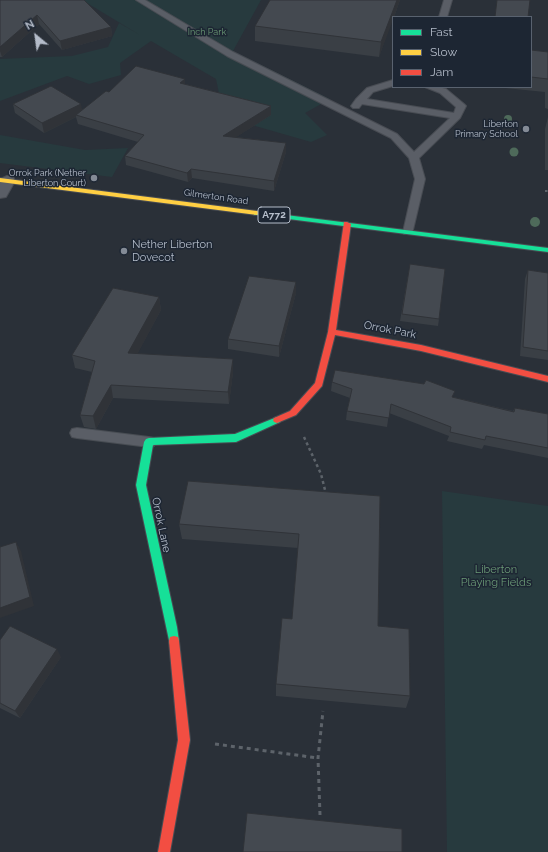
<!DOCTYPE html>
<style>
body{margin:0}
#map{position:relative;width:548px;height:852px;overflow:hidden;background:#2a3038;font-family:Raleway,sans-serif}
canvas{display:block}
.legend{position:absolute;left:392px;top:16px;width:140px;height:72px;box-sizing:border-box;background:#1d2633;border:1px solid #59626f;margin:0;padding:5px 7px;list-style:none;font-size:12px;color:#b4bcc9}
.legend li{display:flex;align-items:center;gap:8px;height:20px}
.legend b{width:20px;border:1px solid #59626f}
.north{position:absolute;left:16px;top:16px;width:40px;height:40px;-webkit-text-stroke:3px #1d2633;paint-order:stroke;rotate:331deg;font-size:11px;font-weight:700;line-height:16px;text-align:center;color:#b4bcc9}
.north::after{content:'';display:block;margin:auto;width:14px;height:18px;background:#b4bcc9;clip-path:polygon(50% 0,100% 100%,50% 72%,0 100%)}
</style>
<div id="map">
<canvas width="548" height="852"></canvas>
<ul class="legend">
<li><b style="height:5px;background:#16e098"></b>Fast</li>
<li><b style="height:5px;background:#ffcf43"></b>Slow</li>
<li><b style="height:5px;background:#f24e42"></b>Jam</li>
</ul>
<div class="north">N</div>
</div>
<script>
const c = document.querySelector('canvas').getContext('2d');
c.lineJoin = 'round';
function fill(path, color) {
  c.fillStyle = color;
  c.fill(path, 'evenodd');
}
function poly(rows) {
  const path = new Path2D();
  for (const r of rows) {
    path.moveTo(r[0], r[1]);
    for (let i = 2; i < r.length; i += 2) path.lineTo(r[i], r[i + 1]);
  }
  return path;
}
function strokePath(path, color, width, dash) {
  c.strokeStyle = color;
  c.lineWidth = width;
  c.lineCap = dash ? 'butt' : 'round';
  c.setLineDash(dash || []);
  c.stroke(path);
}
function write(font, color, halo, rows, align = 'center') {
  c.font = font + ' Raleway,sans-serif';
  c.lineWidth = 3;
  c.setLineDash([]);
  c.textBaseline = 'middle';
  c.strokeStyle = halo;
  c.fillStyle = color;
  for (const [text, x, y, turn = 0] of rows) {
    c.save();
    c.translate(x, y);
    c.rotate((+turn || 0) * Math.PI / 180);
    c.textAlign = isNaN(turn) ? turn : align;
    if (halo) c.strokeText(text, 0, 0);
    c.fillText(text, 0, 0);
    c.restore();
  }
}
const green = poly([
 [82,0,261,0,233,51,330,99,305,113,327,135,311,142,224,117,216,79,151,41,120,63,121,75,89,84,67,76,0,101,0,59,72,56,108,47,119,23,140,35],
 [0,135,85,150,128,148,112,177,0,163],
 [442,491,548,506,548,852,447,852]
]);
const pathFar2 = poly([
 [545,191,548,191]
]);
const pathFar1 = poly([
 [304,437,321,474,326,494]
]);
const path = poly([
 [215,744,318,758],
 [320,815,318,758,323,711]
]);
const lane = poly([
 [136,0,145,0,233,52,397,134,414,152,450,118,362,104,359,108,353,108,351,106,356,99,367,88,393,80,393,86,373,92,367,99,454,113,456,107,440,93,425,87,439,87,446,89,464,104,466,106,460,118,419,158,425,179,412,234,404,234,403,232,415,179,409,158,391,138,227,56,136,0],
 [444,0,452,0,447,17,439,17,444,0],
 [77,428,149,437,154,438,156,442,154,446,149,447,77,438,72,437,70,433,72,429,77,428]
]);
const street = poly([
 [7,176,13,177,15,181,6,197,0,198,0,179,7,176]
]);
const fast = poly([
 [254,211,548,248,548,252,257,215,254,215,254,211],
 [277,417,280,418,281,420,280,422,236,442,153,445,146,485,177,627,179,641,178,645,174,646,170,645,136,485,144,442,146,439,149,438,235,434,277,417]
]);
const slow = poly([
 [0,178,257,211,261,213,257,215,0,182,0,178]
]);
const jam = poly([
 [344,222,347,222,351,224,336,330,421,345,548,376,548,382,421,351,335,335,322,386,296,415,277,423,274,422,273,420,274,418,290,411,315,383,328,332,344,222],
 [174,636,178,637,179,641,190,740,170,852,158,852,178,740,169,641,170,637,174,636]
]);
const trees = [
 [508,119,4],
 [514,152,4.5],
 [535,222,5]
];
const wall = poly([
 [0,0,111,27,112,36,62,50,39,24,2,57,0,57],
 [400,0,394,17,393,17,379,57,255,41,255,26],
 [531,50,548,52,548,109,545,108,545,92,505,88,505,87,531,87],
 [185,84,271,106,271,115,236,137,286,143,286,152,274,191,192,178,188,182,126,165,125,156,138,142,78,124,76,117,44,133,15,113,13,104,82,110,109,92],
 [548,117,548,170,545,170,545,129],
 [410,264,439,319,438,326,400,321],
 [528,270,548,273,548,360,520,356,525,279],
 [296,282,296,293,279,357,228,349,228,339],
 [159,297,161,310,137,354,233,359,233,372,229,404,113,398,96,429,84,427,80,415,92,372,75,368,72,355],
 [332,382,453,397,513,411,515,408,548,414,548,458,484,445,482,449,447,441,449,436,389,413,387,427,346,420,347,411,350,398,331,391],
 [380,496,378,626,410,696,406,708,276,696,276,684,292,619,298,548,182,539,179,524],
 [0,640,61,657,20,718,0,708]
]);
const shadedWall = poly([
 [397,0,400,0,394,17,393,17,393,20,379,57,381,42],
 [37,15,39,24,2,57,0,51,0,47],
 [111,27,112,36,62,50,60,41],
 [185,79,185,88,180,83],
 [81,104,83,114,76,115,76,117,44,133,42,123],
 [271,106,271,115,224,145,223,136],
 [286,143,286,152,274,191,274,181],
 [191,169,192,178,188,182,187,173],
 [296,282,296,293,279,357,279,346],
 [159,297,161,310,131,366,128,353],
 [233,359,233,372,229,404,228,392],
 [111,385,113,398,96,429,93,416],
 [16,542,21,551,34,606,0,618,0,608],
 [57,649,61,657,20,718,15,711]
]);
const building = poly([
 [0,0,84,0,111,27,60,41,37,15,0,47,0,0],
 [270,0,397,0,381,42,255,26,270,0],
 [497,0,530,0,528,17,495,17,497,0],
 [531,50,548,52,548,79,531,77,531,50],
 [136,66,185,79,180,83,271,106,223,136,286,143,274,181,191,169,187,173,125,156,144,135,76,115,106,91,109,92,136,66],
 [51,86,81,104,42,123,13,104,51,86],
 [410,264,445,269,439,319,402,314,410,264],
 [528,270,548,273,548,351,523,347,528,270],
 [249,276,296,282,279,346,228,339,249,276],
 [113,288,159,297,128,353,233,359,228,392,111,385,93,416,80,415,95,361,72,355,113,288],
 [335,370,424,384,426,380,455,391,452,397,514,412,515,408,548,414,548,448,486,436,485,440,450,432,451,427,391,404,389,418,347,411,352,389,332,382,335,370],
 [188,481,380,496,378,626,409,629,410,696,276,684,282,618,292,619,299,534,179,524,188,481],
 [16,542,30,597,0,608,0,547,16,542],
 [10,626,57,649,15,711,0,703,0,640,10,626],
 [247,813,402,829,402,852,243,852,247,813]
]);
const markers = [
 [526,129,4,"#848b96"],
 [94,178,4,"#848b96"],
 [124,251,4,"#848b96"]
];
const farParknames = [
 ["Inch Park",207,32]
];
const farPoinames = [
 ["Liberton",518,124],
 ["Primary School",518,134],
 ["Orrok Park (Nether",86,173],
 ["Liberton Court)",86,183]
];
const farStreetnames = [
 ["Gilmerton Road",216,197,8]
];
const shields = [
 [274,215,32]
];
const shieldNames = [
 ["A772",274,215]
];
const poiNames = [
 ["Nether Liberton",132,245],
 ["Dovecot",132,258]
];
const streetNames = [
 ["Orrok Park",390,330,11],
 ["Orrok Lane",161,525,78]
];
const parkNames = [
 ["Liberton",496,570],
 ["Playing Fields",496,583]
];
fill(green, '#273a3e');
strokePath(lane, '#484c53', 2);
strokePath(street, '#484c53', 2);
strokePath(fast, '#484c53', 2);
strokePath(slow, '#484c53', 2);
strokePath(jam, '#484c53', 2);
strokePath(pathFar2, '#5d636a', 2, [2.5, 2.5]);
strokePath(pathFar1, '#5d636a', 2.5, [3, 3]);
strokePath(path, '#5d636a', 3, [4, 4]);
fill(lane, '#5a5e66');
fill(street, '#5a5e66');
fill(fast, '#16e098');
fill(slow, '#ffcf43');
fill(jam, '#f24e42');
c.fillStyle = '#4e6a5a';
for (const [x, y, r] of trees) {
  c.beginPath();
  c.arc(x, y, r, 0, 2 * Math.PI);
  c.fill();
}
fill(wall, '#3a3f45');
fill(shadedWall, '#303338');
fill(building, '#444950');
strokePath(building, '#303338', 1);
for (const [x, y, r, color] of markers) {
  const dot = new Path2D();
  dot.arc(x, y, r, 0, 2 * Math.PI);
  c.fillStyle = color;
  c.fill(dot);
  strokePath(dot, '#1d2633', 1.5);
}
write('9px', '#6b9a76', '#1d2633', farParknames);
write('9px', '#b4bcc9', '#1d2633', farPoinames, 'right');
write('9px', '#b4bcc9', '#1d2633', farStreetnames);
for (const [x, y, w] of shields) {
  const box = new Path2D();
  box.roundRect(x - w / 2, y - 8, w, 16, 3);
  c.fillStyle = '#1d2633';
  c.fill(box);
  strokePath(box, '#b4bcc9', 1);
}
write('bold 10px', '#b4bcc9', null, shieldNames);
write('11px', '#b4bcc9', '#1d2633', poiNames, 'left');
write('11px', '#b4bcc9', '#1d2633', streetNames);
write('11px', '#6b9a76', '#1d2633', parkNames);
</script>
